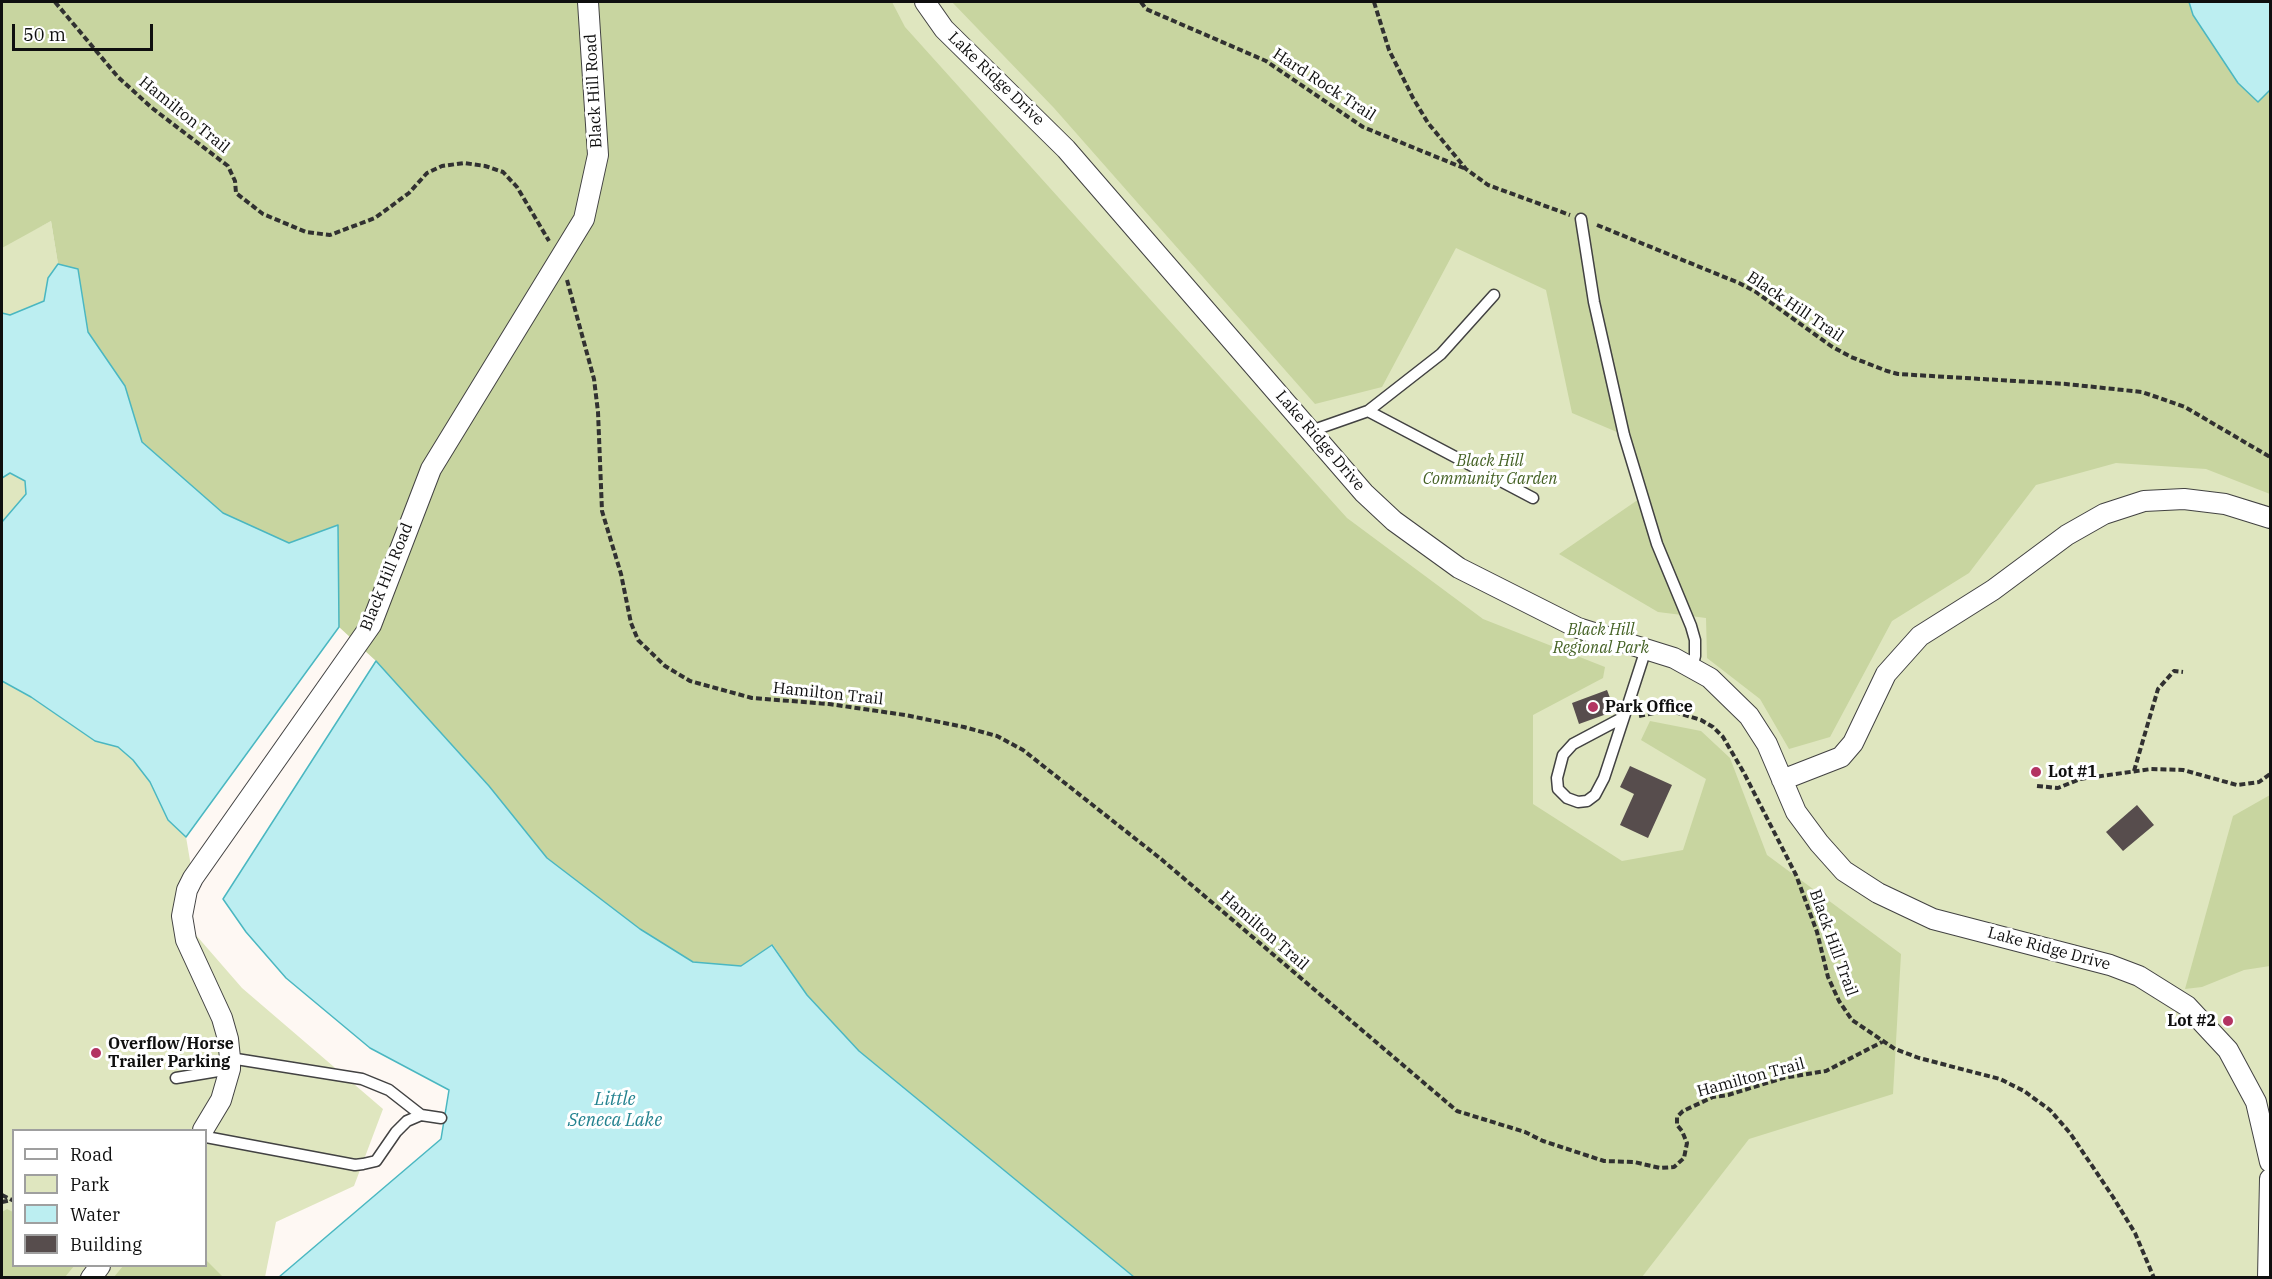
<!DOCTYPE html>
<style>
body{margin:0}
#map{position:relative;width:2272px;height:1279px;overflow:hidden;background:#fef8f3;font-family:"IBM Plex Serif",serif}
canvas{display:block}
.frame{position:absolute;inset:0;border:3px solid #0f0f0f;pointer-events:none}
.legend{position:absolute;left:12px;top:1129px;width:195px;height:138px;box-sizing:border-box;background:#fff;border:2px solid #9f9f9f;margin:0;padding:8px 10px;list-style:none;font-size:18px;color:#0f0f0f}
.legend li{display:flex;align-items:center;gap:12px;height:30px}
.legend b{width:30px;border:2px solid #9f9f9f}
.scale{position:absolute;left:12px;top:24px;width:141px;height:27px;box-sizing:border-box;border:3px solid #0f0f0f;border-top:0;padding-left:8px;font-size:18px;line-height:21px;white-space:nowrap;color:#0f0f0f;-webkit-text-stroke:4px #fff;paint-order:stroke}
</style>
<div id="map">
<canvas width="2272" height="1279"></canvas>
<div class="frame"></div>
<ul class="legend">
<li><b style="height:8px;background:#fff"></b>Road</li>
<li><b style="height:16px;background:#dfe6bf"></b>Park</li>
<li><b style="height:16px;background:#bceef1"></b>Water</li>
<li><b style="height:16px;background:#574d4d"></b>Building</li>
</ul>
<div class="scale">50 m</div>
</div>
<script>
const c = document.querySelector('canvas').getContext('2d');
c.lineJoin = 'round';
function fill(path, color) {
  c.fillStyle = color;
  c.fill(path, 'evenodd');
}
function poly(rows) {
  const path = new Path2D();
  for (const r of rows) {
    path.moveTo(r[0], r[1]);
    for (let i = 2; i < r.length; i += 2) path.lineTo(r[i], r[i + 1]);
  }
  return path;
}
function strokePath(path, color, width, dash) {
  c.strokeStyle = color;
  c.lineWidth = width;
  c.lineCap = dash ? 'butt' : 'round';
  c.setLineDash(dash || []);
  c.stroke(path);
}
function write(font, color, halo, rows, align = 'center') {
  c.font = font + ' "IBM Plex Serif",serif';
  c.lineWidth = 6;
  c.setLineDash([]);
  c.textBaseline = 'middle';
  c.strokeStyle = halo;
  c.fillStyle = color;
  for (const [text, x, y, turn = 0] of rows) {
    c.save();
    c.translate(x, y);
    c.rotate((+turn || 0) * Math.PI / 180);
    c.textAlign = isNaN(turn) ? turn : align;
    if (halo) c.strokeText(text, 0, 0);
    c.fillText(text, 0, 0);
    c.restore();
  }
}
const green = poly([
 [2,2,2126,2,2270,177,2270,1277,1168,1277,96,192,20,237,51,221,58,264,48,278,44,301,10,315,2,313],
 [9,473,25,481,26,494,2,522,2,478],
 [2,681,31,697,95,741,118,747,133,760,150,782,168,820,186,837,193,878,182,919,242,988,383,1109,354,1186,276,1222,265,1277,2,1277],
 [14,1130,206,1130,206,1266,14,1266]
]);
const forest = poly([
 [2,2,892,2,905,27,1347,518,1483,619,1605,667,1603,678,1533,715,1533,804,1622,861,1683,850,1706,779,1641,740,1650,721,1701,731,1730,758,1767,855,1901,954,1893,1094,1749,1139,1642,1277,1134,1277,859,1051,807,995,773,945,741,966,693,962,640,929,547,858,489,786,376,661,339,627,338,526,289,543,223,513,142,442,125,386,88,332,78,270,58,264,51,221,2,248],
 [952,2,2189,2,2193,15,2258,102,2270,90,2270,494,2206,469,2116,463,2036,485,1969,573,1892,621,1830,737,1789,749,1760,699,1707,658,1706,618,1658,612,1559,554,1642,497,1624,435,1572,413,1546,290,1456,248,1382,387,1315,404,1054,108],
 [2270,795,2270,966,2244,970,2202,987,2185,989,2233,816],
 [7,1209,13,1212,14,1266,74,1266,65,1277,2,1277,2,1212],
 [206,1260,223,1277,114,1277,123,1266,206,1266]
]);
const water = poly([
 [2189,2,2270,2,2270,90,2258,102,2238,83,2193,15,2189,2],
 [58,264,78,269,88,332,125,386,142,442,223,513,289,543,338,525,339,627,186,837,168,820,150,782,133,760,118,747,95,741,31,697,2,681,2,522,26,494,25,481,10,473,2,478,2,313,10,315,44,301,48,278,58,264],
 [376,661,489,786,547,858,640,929,693,962,741,966,772,945,807,995,859,1051,1134,1277,279,1277,441,1139,449,1090,370,1048,286,978,246,932,223,899,376,661]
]);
const building = poly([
 [1607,690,1615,711,1579,724,1572,703],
 [1630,766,1672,785,1648,838,1620,825,1634,794,1620,787],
 [2137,805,2154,825,2123,851,2106,832]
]);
const path = poly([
 [55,2,118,77,152,108,228,166,235,181,236,193,263,214,306,232,330,235,375,218,409,193,427,173,442,166,464,163,485,166,503,172,517,187,549,241],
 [1141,2,1146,9,1266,61,1363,127,1466,169],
 [1374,2,1389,50,1413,98,1428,123,1466,169,1488,185,1570,215],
 [1597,225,1739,283,1756,292,1831,346,1851,357,1887,371,1898,374,2066,384,2142,392,2185,407,2270,457],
 [567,280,594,379,598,412,602,511,621,574,631,623,638,640,665,666,690,681,752,698,829,704,905,715,964,727,997,736,1023,750,1161,859,1457,1111,1525,1132,1543,1141,1604,1161,1634,1162,1660,1168,1674,1167,1684,1158,1687,1143,1682,1131,1677,1125,1677,1117,1683,1111,1713,1097,1728,1095,1783,1078,1826,1071,1882,1042],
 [1639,716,1664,711,1678,713,1701,720,1713,727,1723,737,1744,773,1796,875,1817,932,1828,977,1839,1001,1852,1020,1895,1049,1919,1058,2000,1079,2024,1091,2050,1110,2070,1133,2113,1197,2135,1233,2154,1278],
 [2134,771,2158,689,2174,671,2183,672],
 [2037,786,2058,788,2080,779,2151,769,2183,770,2237,785,2259,782,2270,774],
 [2,1195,14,1201],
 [2,1202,11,1200]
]);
const lane = poly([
 [1581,219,1594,302,1624,435,1657,544,1691,626,1695,640,1695,656,1692,668],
 [1368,411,1533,498],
 [1311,431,1368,411,1441,354,1494,295],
 [1624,717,1573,744,1563,755,1557,778,1558,789,1567,798,1578,802,1587,801,1595,795,1604,778,1624,717,1646,649],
 [230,1058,362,1079,389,1090,421,1115,441,1118],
 [176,1078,230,1069],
 [206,1137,355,1165,363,1164,376,1161,396,1132,407,1121,421,1115]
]);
const street = poly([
 [925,2,944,29,1066,149,1364,493,1394,521,1459,568,1578,628,1674,658,1710,678,1749,716,1767,744,1796,812,1819,843,1844,871,1878,893,1933,919,2110,965,2139,976,2187,1006,2228,1050,2256,1102,2270,1162],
 [1782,780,1841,757,1853,743,1886,674,1920,636,1993,590,2067,535,2104,514,2144,501,2184,499,2225,504,2270,518],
 [203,1130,221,1100,230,1069,230,1058,228,1039,222,1018,186,940,182,916,187,890,193,878,371,625,431,469,584,219,598,155,588,2],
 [91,1278,100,1266],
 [2268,1278,2270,1179]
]);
const markers = [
 [1593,707,6,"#b33462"],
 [2036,772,6,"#b33462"],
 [2228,1021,6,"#b33462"],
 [96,1053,6,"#b33462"]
];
const streetNames = [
 ["Lake Ridge Drive",996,79,44],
 ["Hard Rock Trail",1324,85,33],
 ["Black Hill Road",594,91,-93],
 ["Hamilton Trail",184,115,39],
 ["Black Hill Trail",1795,307,34],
 ["Lake Ridge Drive",1320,441,49],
 ["Black Hill Road",387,577,-68],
 ["Hamilton Trail",828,694,6],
 ["Hamilton Trail",1264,931,41],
 ["Black Hill Trail",1833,943,70],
 ["Lake Ridge Drive",2049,949,15],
 ["Hamilton Trail",1751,1078,-15]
];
const parkNames = [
 ["Black Hill",1490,461],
 ["Community Garden",1490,479],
 ["Black Hill",1601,630],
 ["Regional Park",1601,648]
];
const poiNames = [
 ["Park Office",1605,707],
 ["Lot #1",2048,772],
 ["Lot #2",2216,1021,"right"],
 ["Overflow/Horse",108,1044],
 ["Trailer Parking",108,1062]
];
const waterNames = [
 ["Little",615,1100],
 ["Seneca Lake",615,1121]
];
fill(green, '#dfe6bf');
fill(forest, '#c8d5a0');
fill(water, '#bceef1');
strokePath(water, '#4ab7c1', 1.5);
fill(building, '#574d4d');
strokePath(lane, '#424242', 13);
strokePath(street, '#424242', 22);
strokePath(path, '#313131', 4, [6, 3]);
strokePath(lane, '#fff', 10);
strokePath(street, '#fff', 20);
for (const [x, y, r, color] of markers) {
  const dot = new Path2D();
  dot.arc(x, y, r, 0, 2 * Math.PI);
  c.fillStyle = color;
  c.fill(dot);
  strokePath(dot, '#fff', 2);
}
write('16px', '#0f0f0f', '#fff', streetNames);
write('italic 16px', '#456225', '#fff', parkNames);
write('bold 16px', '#0f0f0f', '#fff', poiNames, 'left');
write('italic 18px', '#23828f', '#fff', waterNames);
</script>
